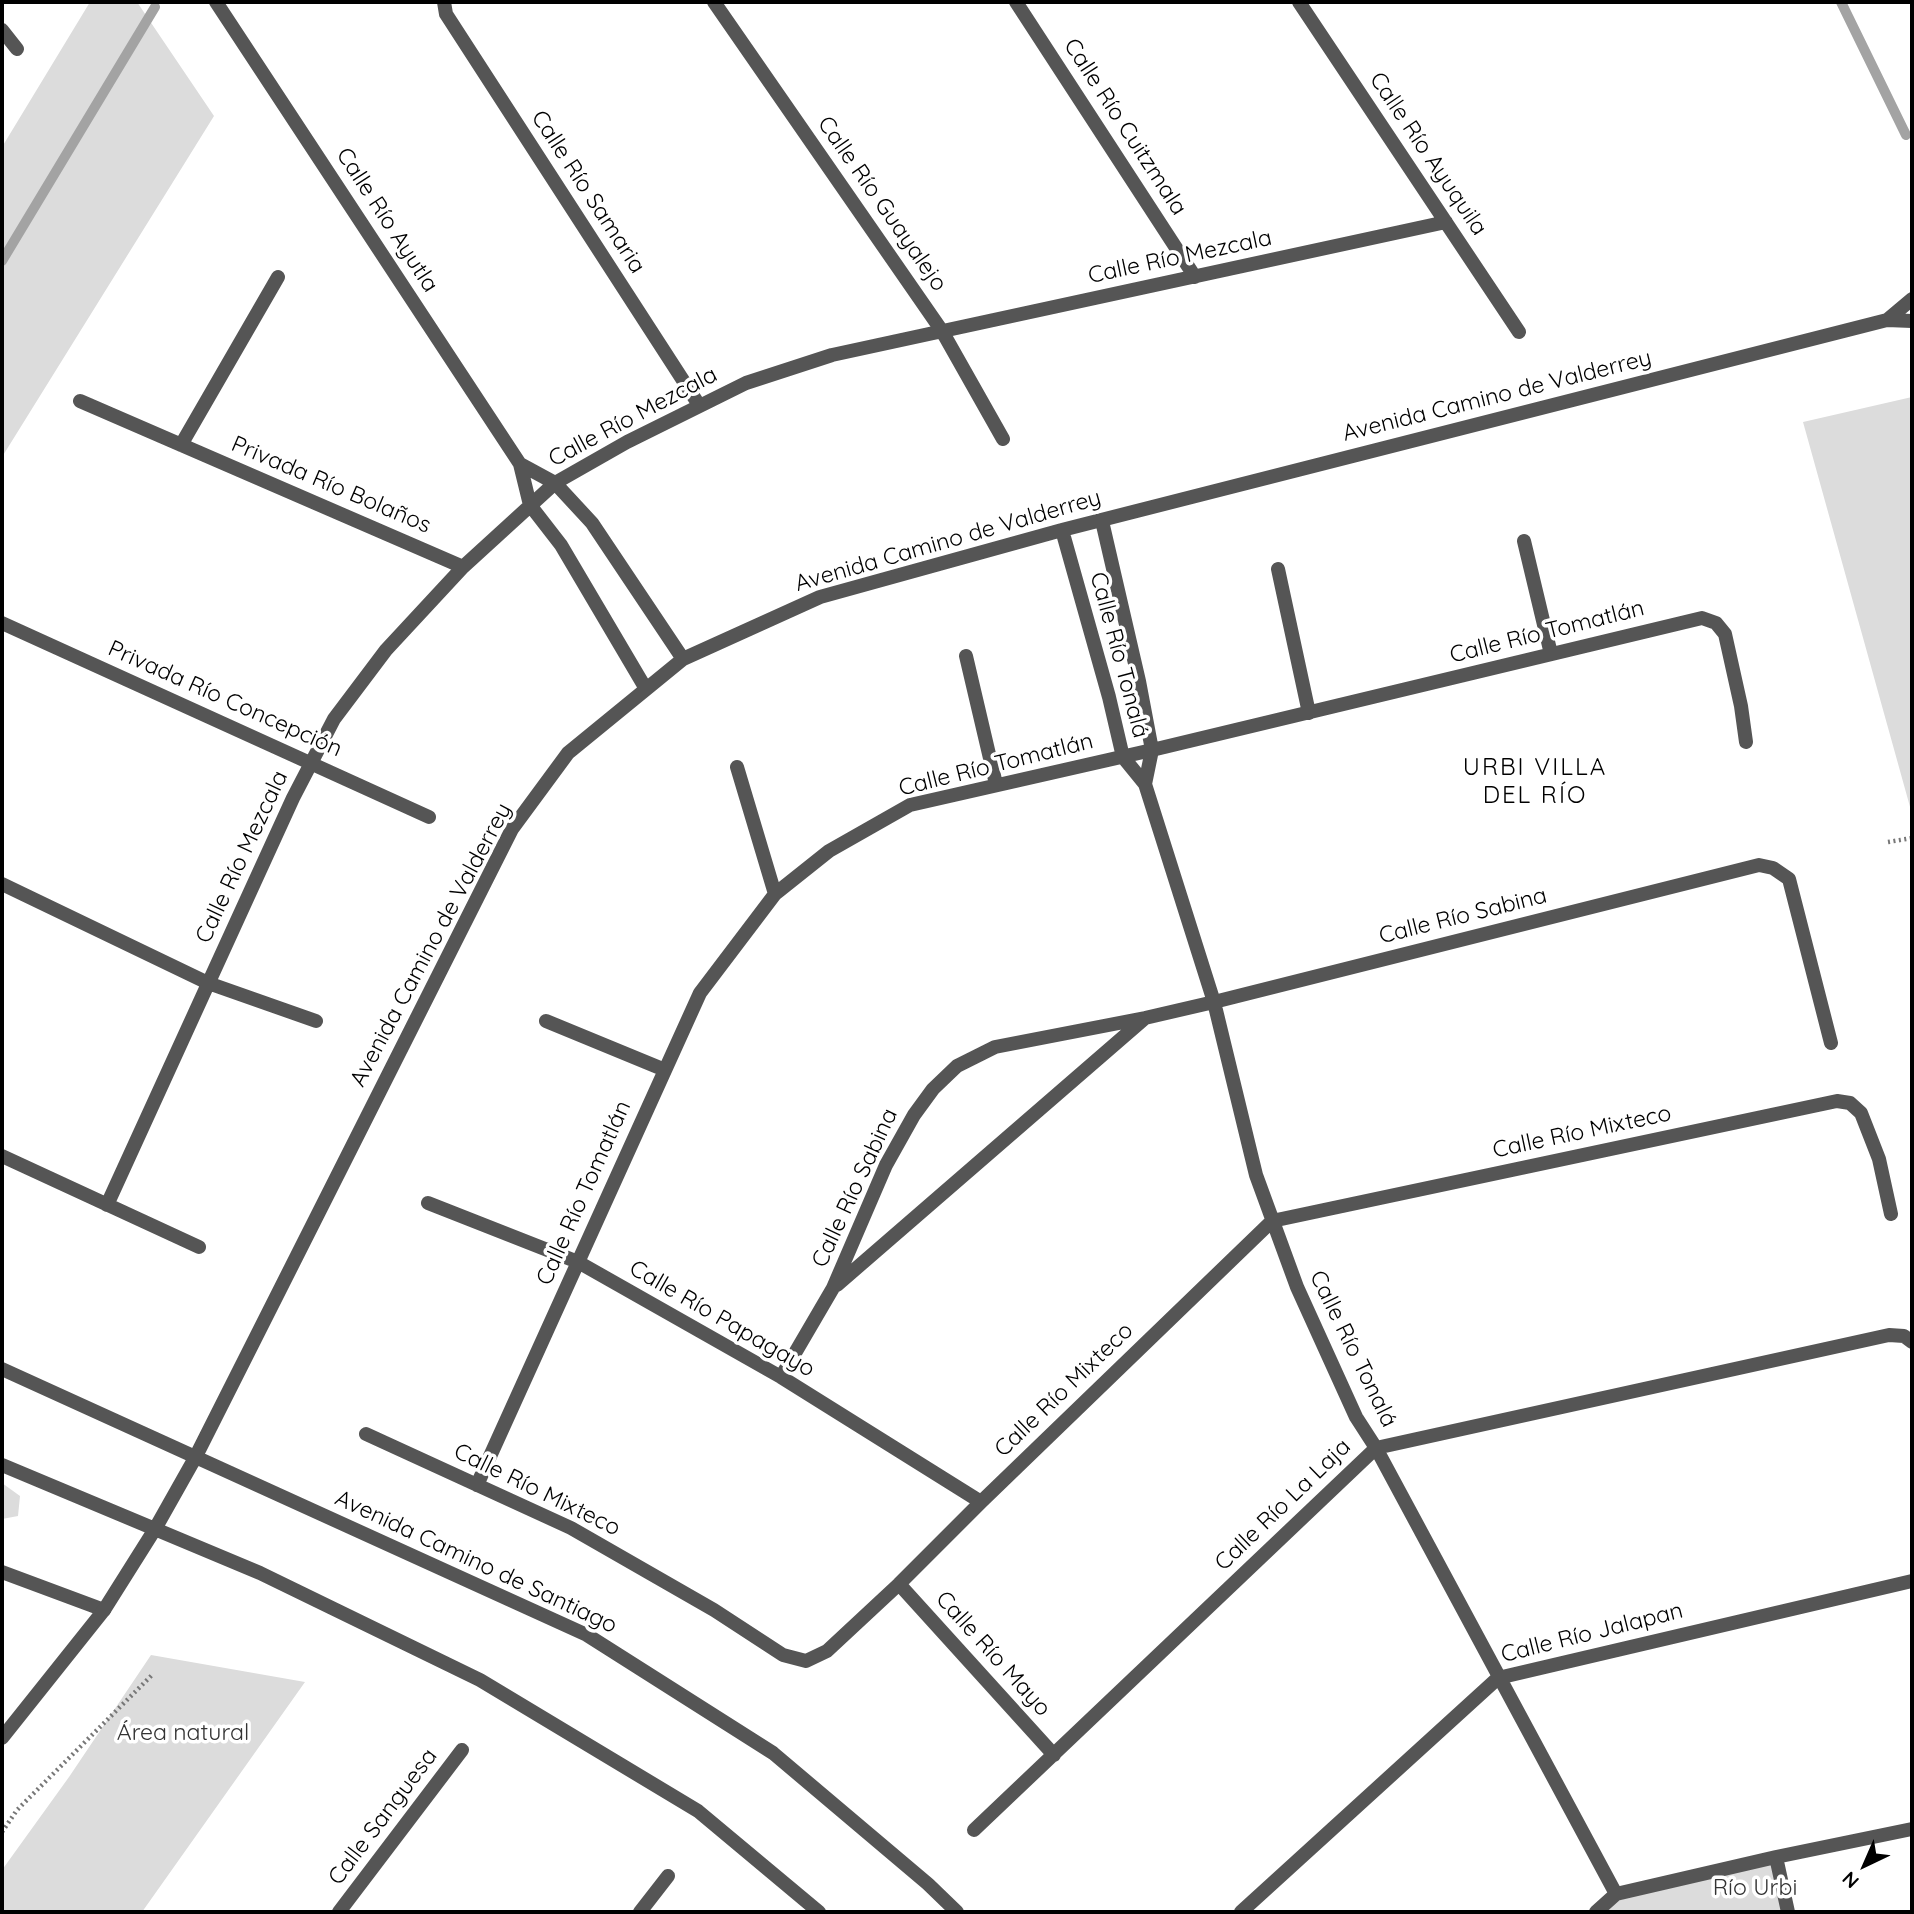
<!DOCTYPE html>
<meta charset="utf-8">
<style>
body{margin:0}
#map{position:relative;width:1914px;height:1914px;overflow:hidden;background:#fff;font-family:Quicksand,sans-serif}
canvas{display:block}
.frame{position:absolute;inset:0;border:4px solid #000;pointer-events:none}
.north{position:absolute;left:1830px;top:1830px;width:70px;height:70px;-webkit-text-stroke:5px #fff;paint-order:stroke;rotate:224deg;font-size:19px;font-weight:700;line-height:28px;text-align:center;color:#000}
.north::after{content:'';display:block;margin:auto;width:24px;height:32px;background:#000;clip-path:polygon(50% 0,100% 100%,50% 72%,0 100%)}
</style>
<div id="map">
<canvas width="1914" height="1914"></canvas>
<div class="frame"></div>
<div class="north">N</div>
</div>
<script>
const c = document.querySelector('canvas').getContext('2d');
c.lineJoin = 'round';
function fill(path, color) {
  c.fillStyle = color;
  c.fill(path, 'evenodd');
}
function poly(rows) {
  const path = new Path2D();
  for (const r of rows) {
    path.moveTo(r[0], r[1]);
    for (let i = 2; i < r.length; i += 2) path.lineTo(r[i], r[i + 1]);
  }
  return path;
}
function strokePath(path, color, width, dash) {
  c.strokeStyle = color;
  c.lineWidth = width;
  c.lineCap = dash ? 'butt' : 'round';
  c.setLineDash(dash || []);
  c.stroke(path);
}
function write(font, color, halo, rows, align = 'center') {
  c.font = font + ' Quicksand,sans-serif';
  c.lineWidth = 7;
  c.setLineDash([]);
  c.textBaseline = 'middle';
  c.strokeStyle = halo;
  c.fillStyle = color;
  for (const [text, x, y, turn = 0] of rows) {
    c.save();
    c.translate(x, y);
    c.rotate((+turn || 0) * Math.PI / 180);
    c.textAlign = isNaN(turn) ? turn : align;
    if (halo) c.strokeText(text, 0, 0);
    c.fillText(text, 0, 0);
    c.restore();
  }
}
const green = poly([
 [90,2,137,2,214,116,2,457,2,147],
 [1912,397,1912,814,1803,422],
 [2,1483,20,1496,18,1516,2,1519],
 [151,1655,305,1682,142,1912,2,1912,2,1870,69,1777],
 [1776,1857,1788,1912,1596,1912,1616,1894]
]);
const stream = poly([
 [1841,2,1906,135],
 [2,261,155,7]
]);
const path = poly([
 [1888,842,1912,838],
 [2,1832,17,1810,153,1674]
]);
const lane = poly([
 [2,1572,104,1610]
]);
const street = poly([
 [216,2,520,464,530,505,561,545,646,689],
 [444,2,446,14,699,405],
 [714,2,942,331,1003,439],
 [1016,2,1195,277],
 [1299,2,1519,332],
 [2,30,17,49],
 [1887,320,1912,299],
 [80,401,463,567],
 [181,445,278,277],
 [520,464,555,483,592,523,683,659],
 [1102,521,1139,681,1152,750,1145,784],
 [1062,530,1109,697,1123,757,1145,784,1214,1002,1256,1175,1297,1287,1356,1417,1376,1448,1616,1894],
 [1524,541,1551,654],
 [1278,569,1309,713],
 [2,623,429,817],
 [966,656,996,784],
 [737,767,775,894],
 [2,884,208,983,316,1021],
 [546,1021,665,1070],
 [2,1156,199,1247],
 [428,1203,578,1262,781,1377,981,1502],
 [107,1205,293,798,334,719,386,650,463,567,555,483,627,442,746,383,832,355,1446,222],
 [837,1285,1144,1019],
 [2,1369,587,1635,773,1753,928,1884,957,1912],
 [781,1377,833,1288,886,1165,914,1115,933,1089,957,1066,995,1047,1145,1018,1214,1002,1759,865,1773,868,1789,879,1831,1043],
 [366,1434,571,1528,714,1610,783,1655,806,1661,827,1651,899,1584,981,1502,1272,1221,1837,1101,1850,1103,1861,1113,1879,1159,1891,1214],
 [2,1465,260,1573,480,1680,698,1811,819,1912],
 [477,1485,700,993,775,894,829,851,910,805,1152,750,1702,618,1716,623,1725,634,1741,706,1746,742],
 [899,1584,1054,1755],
 [2,1738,104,1610,155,1529,195,1458,512,829,568,753,683,659,820,597,1062,530,1887,320,1912,321],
 [974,1830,1376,1448,1889,1335,1904,1336,1912,1342],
 [1776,1857,1788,1912],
 [339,1912,462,1750],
 [640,1912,668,1876],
 [1241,1912,1498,1678,1912,1581],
 [1596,1912,1616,1894,1776,1857,1912,1829]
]);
const streetNames = [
 ["Calle Río Cuitzmala",1125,127,57],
 ["Calle Río Ayuquila",1428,154,56],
 ["Calle Río Samaria",588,192,57],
 ["Calle Río Guayalejo",882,204,55],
 ["Calle Río Ayutla",387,220,57],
 ["Calle Río Mezcala",1180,257,-12],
 ["Avenida Camino de Valderrey",1497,396,-14],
 ["Calle Río Mezcala",633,417,-28],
 ["Privada Río Bolaños",331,485,23],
 ["Avenida Camino de Valderrey",948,541,-16],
 ["Calle Río Tomatlán",1547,632,-14],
 ["Calle Río Tonalá",1119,655,75],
 ["Privada Río Concepción",225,699,24],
 ["Calle Río Tomatlán",996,765,-14],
 ["Calle Río Mezcala",242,857,-65],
 ["Calle Río Sabina",1463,916,-14],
 ["Avenida Camino de Valderrey",431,945,-62],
 ["Calle Río Mixteco",1582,1132,-12],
 ["Calle Río Sabina",855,1188,-65],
 ["Calle Río Tomatlán",584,1193,-66],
 ["Calle Río Papagayo",722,1319,30],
 ["Calle Río Tonalá",1353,1349,64],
 ["Calle Río Mixteco",1064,1390,-44],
 ["Calle Río Mixteco",537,1490,26],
 ["Calle Río La Laja",1283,1505,-44],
 ["Avenida Camino de Santiago",476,1562,25],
 ["Calle Río Jalapan",1592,1633,-14],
 ["Calle Río Mayo",993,1654,48],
 ["Calle Sanguesa",383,1817,-53]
];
const parkNames = [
 ["Área natural",183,1733],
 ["Río Urbi",1755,1888]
];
const neighbourhoodNames = [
 ["URBI VILLA",1535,768],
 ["DEL RÍO",1535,796]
];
fill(green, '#dcdcdc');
strokePath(stream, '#a3a3a3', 10);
strokePath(path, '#777', 4.5, [2, 3.5]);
strokePath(lane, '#555', 14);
strokePath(street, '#555', 14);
write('23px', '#000', '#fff', streetNames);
write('23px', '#333', '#fff', parkNames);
c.letterSpacing = '2px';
write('24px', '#000', '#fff', neighbourhoodNames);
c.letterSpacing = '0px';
</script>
